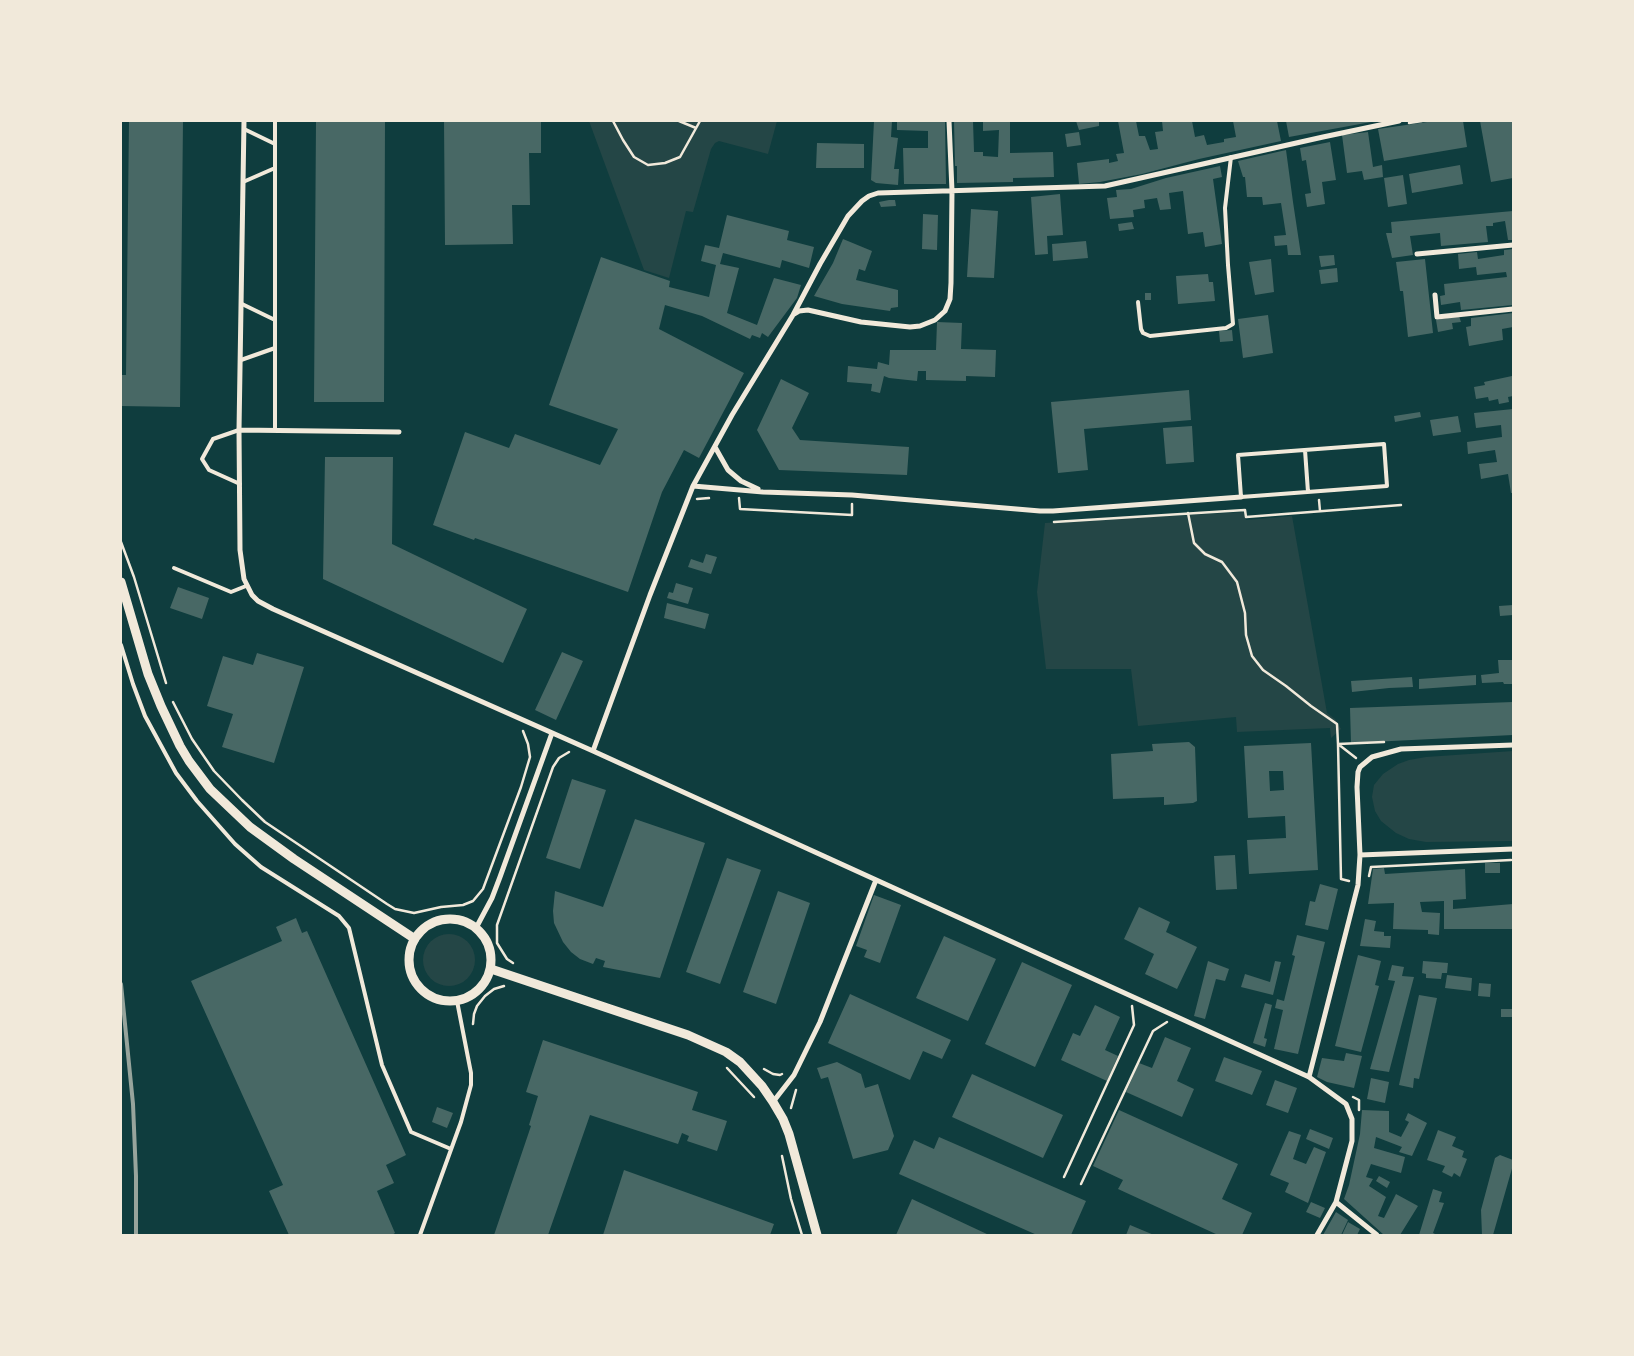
<!DOCTYPE html>
<style>
body{margin:0}
#map{position:relative;width:1634px;height:1356px;overflow:hidden;background:#0f3d3e;font-family:Signika,sans-serif}
canvas{display:block}
.frame{position:absolute;inset:0;border:122px solid #f1e9da;pointer-events:none}
</style>
<div id="map">
<canvas width="1634" height="1356"></canvas>
<div class="frame"></div>
</div>
<script>
const c = document.querySelector('canvas').getContext('2d');
c.lineJoin = 'round';
function fill(path, color) {
  c.fillStyle = color;
  c.fill(path, 'evenodd');
}
function poly(rows) {
  const path = new Path2D();
  for (const r of rows) {
    if (r.length === 3) {
      path.moveTo(r[0] + r[2], r[1]);
      path.arc(r[0], r[1], r[2], 0, 2 * Math.PI);
      continue;
    }
    path.moveTo(r[0], r[1]);
    for (let i = 2; i < r.length; i += 2) path.lineTo(r[i], r[i + 1]);
  }
  return path;
}
function strokePath(path, color, width, dash) {
  c.strokeStyle = color;
  c.lineWidth = width;
  c.lineCap = dash ? 'butt' : 'round';
  c.setLineDash(dash || []);
  c.stroke(path);
}
const green = poly([
 [589,121,777,121,768,154,719,141,715,143,711,149,693,212,686,211,669,278,644,270],
 [1244,512,1246,520,1292,516,1327,713,1335,719,1341,729,1331,738,1330,728,1237,732,1236,717,1138,726,1131,669,1046,669,1037,592,1045,523],
 [1513,751,1513,841,1426,842,1409,839,1396,833,1381,821,1375,811,1372,797,1374,785,1383,774,1398,764,1409,760,1426,757],
 [449,960,26]
]);
const building = poly([
 [129,121,183,121,180,407,121,406,121,375,126,375],
 [316,121,385,121,384,402,314,402],
 [444,121,541,121,541,153,529,153,530,205,512,205,513,244,445,245],
 [874,121,892,121,891,137,898,138,894,169,899,169,898,185,876,183,871,180],
 [897,121,945,121,946,184,904,184,903,148,928,148,928,131,897,130],
 [954,121,973,121,974,152,983,152,983,156,998,157,999,130,983,131,983,121,1010,121,1010,153,1053,152,1054,177,1013,178,1013,182,957,183,957,166,955,166],
 [1076,121,1099,121,1099,126,1079,130],
 [1118,121,1136,121,1139,136,1145,136,1150,150,1158,149,1155,132,1163,131,1162,121,1192,121,1195,137,1204,135,1207,145,1224,142,1224,139,1236,137,1233,121,1277,121,1281,141,1199,159,1142,174,1100,182,1079,184,1077,163,1109,159,1109,163,1118,161,1116,154,1124,153],
 [1286,121,1371,121,1371,122,1289,137],
 [1434,121,1463,121,1467,147,1384,161,1378,129],
 [1480,121,1513,121,1513,178,1491,182],
 [1079,132,1081,145,1067,147,1065,134],
 [1368,132,1373,167,1382,165,1383,177,1364,180,1362,171,1347,173,1342,135],
 [1330,142,1336,180,1322,182,1325,204,1307,207,1305,194,1311,193,1306,160,1302,161,1300,148],
 [817,143,864,144,864,168,816,168],
 [1286,150,1293,202,1301,255,1288,255,1287,245,1275,246,1274,236,1286,235,1281,203,1263,205,1262,197,1247,197,1245,177,1243,177,1238,161],
 [1460,165,1463,184,1412,193,1409,174],
 [1220,166,1222,177,1213,179,1222,244,1205,247,1203,232,1188,234,1183,191,1169,193,1171,209,1160,210,1157,198,1144,200,1145,208,1133,210,1134,217,1110,219,1107,198,1117,197,1116,190,1131,189,1166,178],
 [1403,175,1407,204,1388,207,1384,178],
 [1060,194,1063,235,1047,236,1048,254,1035,255,1031,197],
 [889,200,895,200,896,206,881,207,879,202],
 [971,209,998,211,994,278,967,277],
 [1513,211,1513,240,1508,240,1505,221,1493,223,1493,226,1486,226,1488,242,1441,246,1440,233,1410,236,1413,255,1392,258,1386,233,1392,233,1391,222],
 [923,214,938,215,937,250,922,249],
 [727,215,789,231,787,240,814,247,809,268,782,260,780,268,723,253,720,264,739,268,727,313,757,325,774,278,801,285,797,298,768,337,762,333,760,338,752,335,750,339,702,316,665,305,659,329,744,373,699,458,684,450,662,492,628,592,475,538,474,540,433,525,465,432,509,448,515,434,600,465,618,429,549,405,601,257,670,281,669,287,709,297,716,265,701,261,705,245,719,248],
 [1132,222,1134,229,1119,231,1118,224],
 [843,239,872,251,865,271,859,269,856,280,898,290,898,307,891,308,890,311,842,304,814,296,833,263],
 [1086,241,1088,258,1053,261,1052,244],
 [1513,249,1513,305,1461,310,1460,302,1441,305,1440,296,1445,295,1444,284,1507,277,1506,272,1477,275,1476,267,1459,269,1458,254,1477,252,1478,259,1504,255,1504,250],
 [1334,255,1335,265,1321,267,1319,256],
 [1271,259,1274,292,1255,295,1249,262],
 [1425,259,1433,333,1408,337,1403,291,1400,291,1396,262],
 [1337,268,1338,282,1321,284,1319,270],
 [1208,274,1209,282,1213,282,1215,301,1178,304,1176,276],
 [1145,293,1151,293,1151,300,1145,300],
 [1513,313,1513,327,1502,329,1503,340,1469,346,1466,327,1471,326,1471,318],
 [1268,315,1273,353,1243,358,1238,319],
 [1459,316,1461,322,1452,323,1453,329,1438,332,1436,320],
 [937,322,962,323,961,349,996,350,995,377,966,376,966,381,926,380,926,371,918,371,917,381,889,378,884,376,880,393,871,391,872,384,847,382,848,366,877,369,878,362,889,365,890,350,936,350],
 [1232,330,1233,341,1220,342,1219,331],
 [1512,376,1513,396,1508,397,1509,402,1499,404,1498,399,1489,401,1488,397,1476,399,1474,387,1485,385,1484,382],
 [781,379,809,393,792,428,800,440,909,447,907,475,779,470,757,430],
 [1189,390,1191,420,1084,429,1088,470,1058,473,1051,402],
 [1513,409,1513,493,1511,493,1508,474,1481,479,1479,464,1497,462,1495,450,1468,454,1467,442,1502,437,1501,425,1476,428,1474,413],
 [1420,412,1421,417,1395,422,1394,416],
 [1458,416,1461,432,1433,436,1430,420],
 [1192,426,1194,462,1166,464,1163,428],
 [325,457,393,457,392,544,527,609,503,663,323,579],
 [706,554,717,557,711,574,688,567,691,559,703,563],
 [676,583,693,588,688,604,667,598,669,592,673,593],
 [178,587,209,598,202,619,170,608],
 [667,603,709,614,705,629,664,618],
 [1513,605,1513,615,1500,616,1499,606],
 [562,652,583,661,556,720,535,710],
 [257,653,304,667,274,763,222,747,233,714,207,706,223,656,253,665],
 [1498,660,1513,660,1513,684,1504,684,1503,682,1482,683,1481,675,1499,673],
 [1476,675,1476,685,1419,689,1419,679],
 [1412,677,1413,687,1389,688,1352,692,1351,681],
 [1513,702,1513,735,1351,743,1350,708],
 [1189,742,1195,747,1197,801,1193,803,1164,805,1164,797,1113,799,1111,754,1153,751,1152,744],
 [1311,743,1318,870,1249,874,1247,840,1286,838,1285,816,1248,818,1244,746],
 [1269,771,1283,771,1284,790,1270,791],
 [572,779,606,790,580,869,546,858],
 [635,819,705,843,660,978,603,967,605,961,596,958,593,964,580,959,571,952,563,942,554,923,553,911,555,891,603,907],
 [1235,855,1237,889,1216,890,1214,856],
 [727,858,761,870,720,984,686,972],
 [1485,863,1500,863,1500,873,1485,873],
 [1384,868,1385,874,1465,869,1466,899,1453,900,1453,909,1513,904,1513,929,1444,929,1444,901,1420,902,1422,912,1440,913,1439,935,1428,934,1428,930,1393,929,1394,903,1368,904,1373,869],
 [1320,884,1338,889,1328,930,1305,925,1310,901,1315,902],
 [778,891,810,903,776,1004,743,992],
 [874,895,901,905,880,963,864,957,867,950,856,946],
 [1139,907,1170,922,1166,932,1197,947,1177,989,1145,974,1154,954,1124,939],
 [296,918,302,933,307,931,406,1155,386,1165,394,1183,377,1191,395,1233,392,1235,289,1235,269,1191,283,1185,191,981,282,941,276,927],
 [1365,919,1376,921,1374,931,1384,932,1384,936,1391,936,1390,948,1360,946],
 [1297,935,1325,942,1298,1054,1274,1049,1283,1010,1275,1008,1277,999,1284,1001,1295,956,1292,955],
 [944,936,996,959,968,1021,916,998],
 [1358,955,1381,961,1375,985,1379,986,1361,1052,1335,1046],
 [1208,961,1229,969,1225,981,1216,979,1205,1019,1194,1016],
 [1275,961,1281,962,1273,995,1241,987,1245,974,1270,982],
 [1423,961,1448,963,1447,973,1442,973,1441,979,1426,978,1426,974,1422,973],
 [1022,962,1072,985,1035,1067,985,1044],
 [1392,965,1404,967,1402,976,1414,977,1389,1072,1370,1069,1395,981,1388,980],
 [1447,975,1472,978,1471,991,1445,988],
 [1479,983,1491,984,1490,997,1478,996],
 [850,994,951,1040,942,1059,923,1051,910,1080,828,1043],
 [1419,995,1437,998,1419,1079,1414,1078,1413,1088,1399,1085],
 [1265,1003,1272,1005,1264,1038,1267,1039,1265,1047,1253,1043],
 [1095,1005,1120,1017,1105,1050,1118,1056,1107,1081,1061,1060,1073,1033,1080,1036],
 [1501,1009,1513,1009,1513,1017,1501,1017],
 [1165,1037,1191,1048,1177,1081,1194,1089,1182,1117,1126,1092,1139,1063,1152,1068],
 [543,1040,698,1092,692,1110,727,1121,717,1151,687,1141,689,1136,682,1133,678,1144,590,1115,548,1235,494,1235,531,1126,529,1125,538,1096,526,1092],
 [1346,1053,1362,1056,1354,1088,1327,1082,1317,1077,1322,1058,1344,1061],
 [1224,1057,1262,1071,1252,1095,1215,1081],
 [837,1062,861,1074,865,1088,878,1084,894,1136,888,1150,853,1159,828,1077,821,1079,817,1068],
 [972,1074,1063,1115,1043,1158,952,1117],
 [1371,1078,1389,1082,1385,1103,1367,1099],
 [1275,1080,1297,1088,1288,1113,1266,1105],
 [437,1107,453,1113,447,1128,432,1122],
 [1119,1110,1238,1164,1222,1199,1252,1213,1242,1235,1218,1235,1118,1189,1123,1180,1093,1166],
 [1362,1110,1389,1111,1389,1132,1401,1137,1409,1122,1405,1120,1408,1113,1427,1123,1412,1156,1399,1152,1402,1147,1376,1137,1374,1148,1405,1157,1401,1173,1371,1164,1366,1177,1373,1179,1369,1186,1386,1197,1378,1216,1384,1218,1396,1194,1418,1206,1400,1235,1384,1235,1344,1199,1349,1185,1360,1134],
 [1310,1129,1333,1138,1329,1149,1306,1139],
 [1438,1130,1456,1137,1452,1146,1464,1151,1462,1157,1467,1159,1460,1177,1454,1173,1452,1177,1442,1172,1445,1166,1427,1160],
 [1289,1131,1301,1135,1293,1159,1306,1164,1314,1147,1326,1152,1308,1203,1285,1192,1289,1183,1270,1175],
 [939,1137,1086,1201,1071,1235,1037,1235,899,1174,914,1140,934,1149],
 [1500,1155,1513,1160,1513,1165,1493,1235,1482,1235,1481,1210,1495,1158],
 [624,1170,774,1224,770,1235,603,1235],
 [1379,1176,1390,1182,1387,1188,1376,1181],
 [1433,1189,1442,1192,1439,1202,1444,1203,1433,1233,1437,1235,1419,1235],
 [912,1199,989,1235,896,1235],
 [1311,1202,1325,1208,1320,1218,1306,1212],
 [1336,1212,1348,1220,1341,1235,1323,1235],
 [1348,1222,1360,1229,1357,1235,1342,1235],
 [1130,1225,1154,1235,1126,1235]
]);
const path = poly([
 [613,121,623,140,634,157,648,165,665,163,680,157,700,121],
 [679,121,696,128],
 [1409,123,1422,121],
 [739,498,740,509,852,515,852,504],
 [697,499,709,498],
 [1319,500,1320,511],
 [1188,513,1194,543,1205,554,1222,562,1237,582,1245,613,1246,635,1252,656,1263,670,1286,686,1311,706,1337,724,1338,744,1356,758],
 [1054,522,1245,510,1246,517,1401,505],
 [121,542,134,577,166,683],
 [173,702,192,739,214,771,242,800,265,822,387,904,395,909,414,913,441,907,463,905,473,901,483,889,521,787,530,757,528,744,523,731],
 [1369,876,1371,867,1511,860],
 [1349,881,1341,879,1338,744,1384,742],
 [513,963,507,959,497,943,497,925,553,767,559,758,569,752],
 [473,1024,474,1014,477,1006,485,996,494,989,504,986],
 [727,1068,754,1097],
 [764,1069,773,1074,780,1075,782,1074],
 [1353,1097,1359,1100,1359,1110],
 [791,1108,796,1090],
 [782,1156,791,1199,802,1235],
 [1064,1177,1134,1025,1132,1006],
 [1081,1184,1153,1031,1167,1022]
]);
const service = poly([
 [275,121,275,430],
 [244,129,275,144],
 [243,182,275,168],
 [1138,302,1141,329,1143,333,1150,336,1226,328,1233,324,1228,265,1225,208,1231,157],
 [242,304,275,320],
 [241,360,275,348],
 [239,430,213,439,202,459,209,470,240,484],
 [1384,444,1387,486,1241,497,1238,455,1384,444],
 [1305,450,1308,492],
 [174,568,231,592,246,586],
 [121,645,133,684,145,716,176,773,197,801,235,844,261,867,339,916,349,928,382,1065,411,1132,451,1149],
 [420,1235,461,1122,471,1085,471,1073,457,1001]
]);
const minor = poly([
 [244,121,239,430,240,550,244,579,252,595,258,601,273,609,593,751,1309,1077,1346,1104,1352,1119,1352,1141,1336,1202,1317,1235],
 [1417,254,1513,245],
 [1435,295,1437,317,1513,309],
 [794,314,799,311,808,310,861,322,910,327,920,326,935,320,945,311,950,299,951,283,952,191,949,121],
 [239,430,399,432],
 [715,447,728,470,741,481,758,489],
 [693,486,763,492,852,495,1040,511,1053,511,1241,497],
 [593,751,650,595,693,486,732,415,793,315,820,264,848,216,862,201,869,196,878,193,1105,186,1323,137,1399,121],
 [1360,855,1513,849],
 [476,928,492,898,500,877,552,733],
 [1309,1077,1358,885,1360,855,1357,787,1358,772,1360,767,1372,757,1401,749,1513,745],
 [773,1102,794,1075,820,1022,876,880],
 [1336,1202,1377,1235]
]);
const tertiary = poly([
 [121,582,148,674,161,706,180,746,189,761,210,789,250,827,294,859,415,939],
 [450,960,41],
 [491,969,688,1035,726,1052,740,1062,762,1086,773,1102,783,1119,789,1134,817,1235]
]);
const rail = poly([
 [121,984,133,1104,136,1176,136,1235]
]);
fill(green, '#244646');
fill(building, '#486865');
strokePath(path, '#f1e9da', 2.5);
strokePath(service, '#f1e9da', 4);
strokePath(minor, '#f1e9da', 5);
strokePath(tertiary, '#f1e9da', 9);
strokePath(rail, '#97a49c', 4);
</script>
